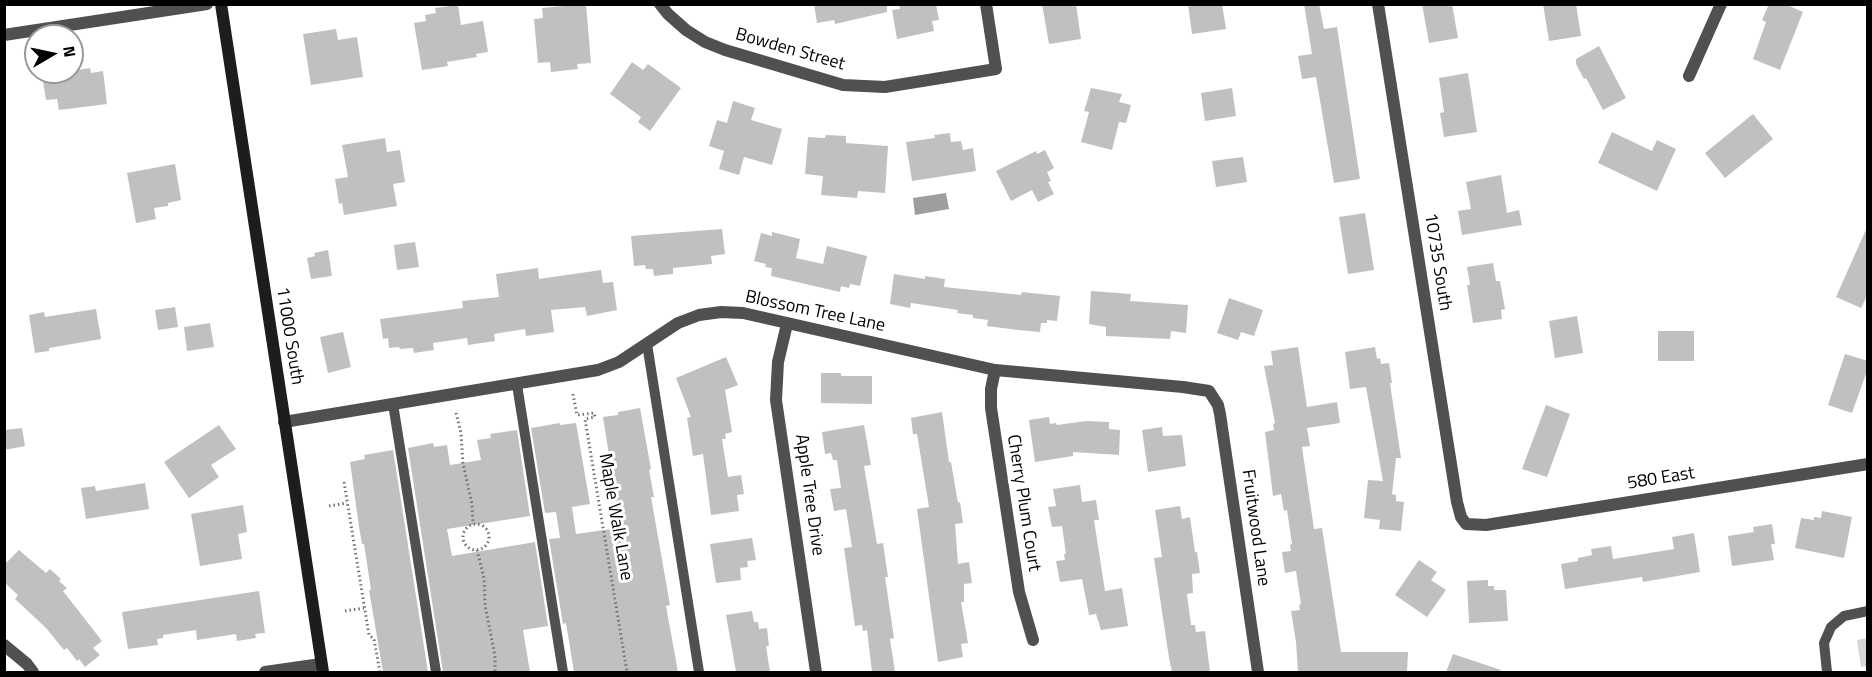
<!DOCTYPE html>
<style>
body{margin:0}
#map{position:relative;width:1872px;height:677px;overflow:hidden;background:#fff;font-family:"Titillium Web",sans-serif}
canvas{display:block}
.frame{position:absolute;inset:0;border:6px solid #000;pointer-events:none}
.north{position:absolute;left:24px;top:24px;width:60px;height:60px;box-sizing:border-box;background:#fff;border:2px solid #999;border-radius:50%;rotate:81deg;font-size:16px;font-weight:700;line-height:24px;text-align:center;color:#000}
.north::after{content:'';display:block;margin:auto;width:21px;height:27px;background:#000;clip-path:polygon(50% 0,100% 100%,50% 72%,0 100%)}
</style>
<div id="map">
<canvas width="1872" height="677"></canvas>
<div class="frame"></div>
<div class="north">N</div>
</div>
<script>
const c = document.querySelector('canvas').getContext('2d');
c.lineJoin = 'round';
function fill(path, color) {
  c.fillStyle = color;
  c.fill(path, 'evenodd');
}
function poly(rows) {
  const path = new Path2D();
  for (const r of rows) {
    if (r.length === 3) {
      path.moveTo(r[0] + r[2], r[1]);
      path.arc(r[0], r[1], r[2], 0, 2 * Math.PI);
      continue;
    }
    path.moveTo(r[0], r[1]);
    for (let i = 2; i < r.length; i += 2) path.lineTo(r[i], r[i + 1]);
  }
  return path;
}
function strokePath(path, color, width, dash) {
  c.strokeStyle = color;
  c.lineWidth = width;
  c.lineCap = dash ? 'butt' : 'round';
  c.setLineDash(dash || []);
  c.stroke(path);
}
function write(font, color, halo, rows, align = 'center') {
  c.font = font + ' "Titillium Web",sans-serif';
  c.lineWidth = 6;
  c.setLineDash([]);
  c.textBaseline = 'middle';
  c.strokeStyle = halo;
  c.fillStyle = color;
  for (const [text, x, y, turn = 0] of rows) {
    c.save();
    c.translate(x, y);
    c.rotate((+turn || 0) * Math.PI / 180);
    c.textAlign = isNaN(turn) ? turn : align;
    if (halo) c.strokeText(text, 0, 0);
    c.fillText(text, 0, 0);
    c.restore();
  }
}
const green = poly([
 [1867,638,1867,666,1861,667,1857,640]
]);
const water = poly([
 [946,193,949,209,915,215,913,198]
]);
const building = poly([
 [586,4,591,63,577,64,578,69,551,72,550,62,538,63,534,19,543,18,542,8],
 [814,4,887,4,887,12,835,24,834,20,817,23],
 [899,4,936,4,939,20,932,21,934,31,897,39,892,10,900,9],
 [1042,4,1076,4,1081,39,1049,44],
 [1188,4,1222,4,1226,29,1192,34],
 [1304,4,1319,4,1324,29,1337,27,1360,179,1334,183,1316,77,1302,79,1298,56,1312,54],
 [1422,4,1452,4,1458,38,1429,43],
 [1543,4,1576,4,1581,36,1549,41],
 [1769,4,1785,4,1803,12,1780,70,1753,59,1766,22,1762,20],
 [458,5,461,25,483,21,488,52,476,54,477,57,447,62,448,66,422,70,414,23,426,21,425,15,436,13,435,8],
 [336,29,338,40,357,37,363,77,311,85,303,34],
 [1599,46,1626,98,1603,110,1586,78,1584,79,1576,64,1576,59],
 [632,62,643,70,648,64,681,88,650,131,638,122,641,117,610,94],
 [90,68,91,73,103,71,107,104,59,110,57,99,46,100,42,75],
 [1468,73,1477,132,1444,137,1440,113,1444,112,1439,78],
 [1091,88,1122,94,1119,102,1131,105,1126,123,1119,122,1112,150,1081,142,1089,112,1084,111],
 [1232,88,1236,116,1205,121,1201,93],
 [733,101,755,108,751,120,782,129,772,165,744,157,739,175,719,169,724,151,709,146,717,120,727,123],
 [1753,114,1773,139,1725,178,1705,153],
 [1612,132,1652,151,1657,140,1676,149,1657,191,1598,163],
 [950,133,951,142,961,141,963,150,973,148,976,171,912,181,906,142,935,138,934,135],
 [826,135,846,136,846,143,888,146,885,193,858,191,857,198,821,195,823,176,805,174,808,137,825,138],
 [385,138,387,152,400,150,405,182,393,184,397,206,344,215,342,203,339,204,335,179,348,177,342,145],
 [1045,150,1054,168,1047,172,1051,181,1048,182,1054,194,1038,202,1032,190,1011,201,996,171,1036,151,1037,154],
 [1243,157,1247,182,1216,187,1212,161],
 [175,164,181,200,168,203,168,206,154,208,156,219,136,223,127,173],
 [1501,175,1507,213,1519,210,1522,225,1462,235,1458,211,1471,209,1466,182],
 [1365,213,1374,270,1348,274,1339,217],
 [1868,225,1868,294,1861,308,1836,297],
 [722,229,725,254,711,256,712,264,673,268,673,274,654,276,653,269,646,269,645,265,634,266,631,236],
 [772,232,800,239,796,258,823,264,827,246,867,256,860,286,850,284,849,288,841,286,840,292,771,276,772,268,765,267,766,264,754,261,761,233,772,236],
 [415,242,419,267,397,270,394,245],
 [328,250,332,276,311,279,307,258,315,256,314,253],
 [1493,263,1496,281,1500,281,1505,309,1501,310,1502,319,1473,323,1467,285,1470,285,1467,267],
 [538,268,539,279,601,270,603,283,613,282,617,310,587,316,585,307,551,310,554,332,526,336,525,329,494,334,495,341,468,345,467,338,433,343,434,350,414,353,413,348,400,349,399,347,389,348,388,338,383,339,380,319,463,308,462,301,499,297,496,274],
 [894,274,925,279,925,276,945,279,944,287,1021,295,1022,292,1060,296,1057,321,1047,320,1047,323,1041,323,1040,332,1018,330,987,326,988,320,973,318,973,315,957,313,958,310,911,303,910,308,890,304],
 [1091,291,1131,294,1130,301,1188,305,1186,333,1171,331,1170,339,1106,336,1106,327,1089,324],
 [1229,298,1263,310,1254,336,1241,332,1238,340,1217,333],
 [175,307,178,327,158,330,155,310],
 [96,309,101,339,49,348,49,351,35,353,29,315,44,312,45,317],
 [1577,316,1583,353,1555,358,1549,321],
 [210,323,214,347,187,351,184,327],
 [1658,331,1694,331,1694,361,1658,361],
 [343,332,351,367,328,373,320,337],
 [1298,347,1307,407,1337,402,1340,423,1307,428,1310,446,1302,447,1314,529,1322,528,1341,652,1408,652,1407,672,1298,672,1296,642,1291,611,1300,610,1299,605,1301,604,1296,571,1285,573,1282,552,1291,551,1290,545,1292,544,1287,510,1284,511,1281,494,1273,496,1265,432,1274,430,1273,424,1275,423,1264,366,1273,365,1271,351],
 [1375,347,1377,359,1380,358,1381,364,1389,363,1392,383,1390,383,1401,458,1396,458,1392,494,1396,495,1396,501,1404,502,1401,531,1379,529,1380,520,1364,518,1368,480,1383,481,1366,387,1350,389,1345,352],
 [1845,354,1868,361,1868,368,1852,413,1828,405],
 [726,357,738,385,725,390,732,432,725,434,726,439,722,439,728,477,741,475,744,494,737,495,739,511,711,515,703,454,693,456,687,418,691,417,676,378],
 [821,373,841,373,841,376,872,376,872,404,821,403],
 [1546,405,1570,414,1547,477,1522,469],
 [640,408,651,469,649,470,654,497,651,497,670,605,666,606,678,672,574,672,566,623,563,624,549,539,560,538,556,512,545,513,531,428,560,423,560,425,576,423,590,504,572,507,576,534,618,528,616,513,618,512,603,417,618,415,618,412],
 [942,412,949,462,951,462,958,503,960,502,963,523,955,524,958,564,969,562,972,583,964,584,964,602,961,602,968,643,961,644,963,657,938,662,917,509,929,507,917,434,913,434,911,418],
 [1049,417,1050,424,1056,423,1057,425,1086,421,1109,422,1109,429,1120,430,1119,455,1073,452,1073,456,1035,462,1029,420],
 [219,425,236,449,211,465,219,477,189,498,164,462],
 [864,425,871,465,864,466,877,544,883,543,888,577,885,577,894,638,890,639,895,672,872,672,867,630,863,631,862,625,855,626,844,548,852,547,846,509,834,511,830,489,841,488,837,460,833,460,831,453,825,454,822,432],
 [1162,427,1163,436,1182,435,1186,466,1148,472,1142,430],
 [22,428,25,446,4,450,4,430],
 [517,430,530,516,447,529,452,556,535,542,548,626,523,630,530,672,443,672,408,448,433,443,434,447,447,445,450,465,481,460,477,440,491,438,490,434],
 [393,450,428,672,383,672,369,590,371,590,364,544,362,544,359,527,350,462,365,459,364,455],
 [145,483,149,509,86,519,81,488,95,486,96,491],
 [1080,485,1082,502,1096,500,1099,520,1094,520,1105,591,1122,588,1128,626,1101,630,1096,614,1089,615,1082,579,1060,582,1056,561,1065,560,1064,554,1066,554,1062,526,1052,527,1048,507,1056,506,1053,489],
 [243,505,247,532,238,534,242,559,200,566,191,514],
 [1180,506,1182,519,1190,517,1195,552,1197,552,1200,573,1192,574,1193,593,1187,594,1191,625,1195,625,1196,632,1205,631,1210,672,1172,672,1169,658,1154,558,1162,557,1155,510],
 [1822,511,1852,517,1844,558,1795,548,1801,518,1814,520,1814,517,1821,518],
 [1772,524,1775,544,1771,544,1774,560,1732,566,1728,536,1754,532,1753,527],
 [1694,533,1700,572,1643,582,1642,577,1565,589,1561,564,1578,561,1578,558,1592,555,1591,549,1611,546,1613,559,1674,549,1672,537],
 [752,538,756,560,747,561,748,567,740,568,741,580,716,583,710,544],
 [19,550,46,573,50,569,61,579,59,581,67,588,63,591,102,641,93,648,100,655,85,667,79,659,77,661,67,648,64,650,46,628,15,599,18,595,4,582,4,565],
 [1419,560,1437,572,1431,580,1446,590,1427,617,1395,595],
 [1488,580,1488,586,1494,586,1494,590,1506,590,1508,621,1469,623,1467,581],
 [259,591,265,633,255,634,256,638,237,641,236,634,197,640,196,630,163,635,163,638,157,639,158,645,128,649,122,612],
 [752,611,754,622,758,622,759,629,767,628,769,646,766,646,770,672,736,672,726,615],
 [1453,654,1501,670,1500,672,1446,672]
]);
const path = poly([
 [573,394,577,415,594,413,595,417,585,419,627,672],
 [456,413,461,433,463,464,472,504,473,524],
 [344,482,369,635,374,639,380,672],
 [329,506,347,503],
 [476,537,13],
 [477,550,484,578,485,605,495,656,495,672],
 [345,611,364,608]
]);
const lane = poly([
 [647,344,699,672],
 [517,385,563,672],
 [393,404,436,672],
 [1827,672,1824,643,1831,627,1844,616,1868,611]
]);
const street = poly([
 [660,4,668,14,686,30,705,42,725,50,843,85,885,87,996,69,986,4],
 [1378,4,1457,502,1461,517,1466,524,1486,525,1868,464],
 [4,35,207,4],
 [1689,76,1721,4],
 [787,324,778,362,776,400,816,672],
 [995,370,991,389,991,408,1019,592,1033,640],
 [284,422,598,370,619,362,678,323,699,315,721,312,743,313,995,370,1183,387,1209,391,1218,405,1220,414,1258,672],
 [4,645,27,664,33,672],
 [265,672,321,664]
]);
const secondary = poly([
 [221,4,323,672]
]);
const streetNames = [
 ["Bowden Street",790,50,16],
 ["10735 South",1437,262,81],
 ["Blossom Tree Lane",815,312,12],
 ["11000 South",289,336,81],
 ["580 East",1661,479,-9],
 ["Apple Tree Drive",809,495,82],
 ["Cherry Plum Court",1023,503,81],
 ["Maple Walk Lane",615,517,80],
 ["Fruitwood Lane",1255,528,82]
];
fill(green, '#d7d7d7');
fill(water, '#9e9e9e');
fill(building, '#c0c0c0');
strokePath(path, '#727272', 3, [1.5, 3]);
strokePath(lane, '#505050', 10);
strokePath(street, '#505050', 12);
strokePath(secondary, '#1d1d1d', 12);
write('18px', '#000', '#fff', streetNames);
</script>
